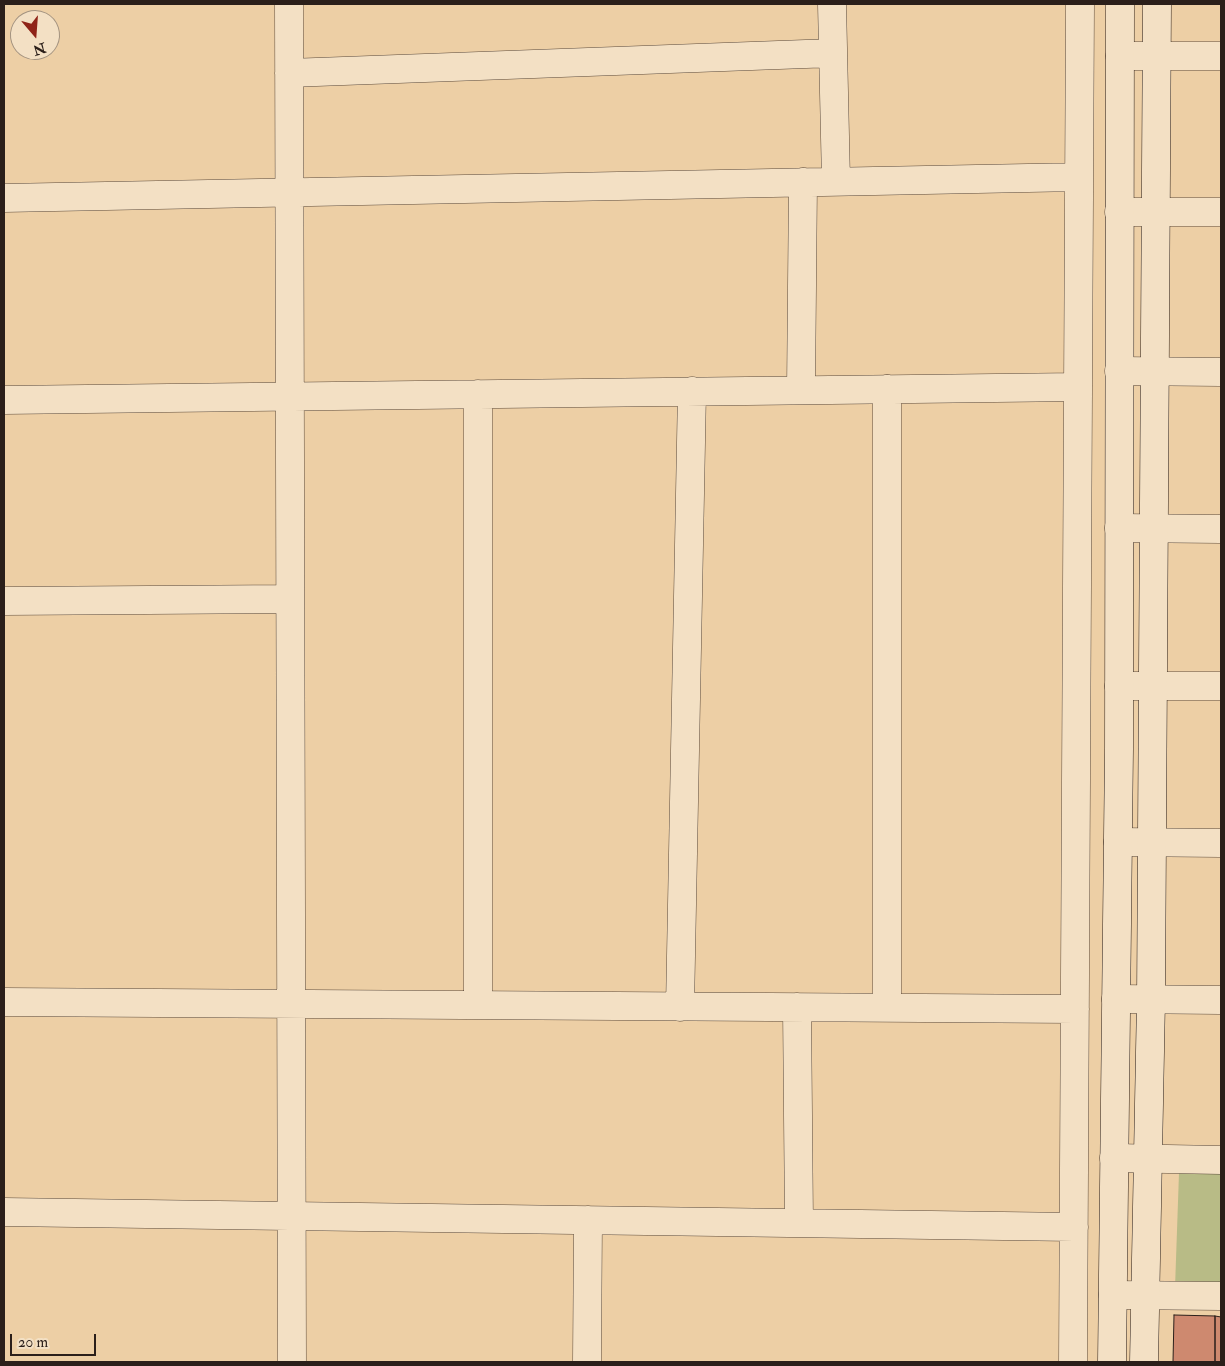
<!DOCTYPE html>
<style>
body{margin:0}
#map{position:relative;width:1225px;height:1366px;overflow:hidden;background:#edcfa5;font-family:"IM FELL Double Pica",serif}
canvas{display:block}
.frame{position:absolute;inset:0;border:5px solid #2b1f1a;pointer-events:none}
.north{position:absolute;left:10px;top:10px;width:50px;height:50px;box-sizing:border-box;background:#f3e0c4;border:1px solid #a39380;border-radius:50%;rotate:162deg;font-size:14px;font-weight:700;line-height:20px;text-align:center;color:#2b1f1a}
.north::after{content:'';display:block;margin:auto;width:18px;height:22px;background:#8f2418;clip-path:polygon(50% 0,100% 100%,50% 72%,0 100%)}
.scale{position:absolute;left:10px;top:1334px;width:86px;height:22px;box-sizing:border-box;border:2px solid #2b1f1a;border-top:0;padding-left:6px;font-size:15px;line-height:18px;white-space:nowrap;color:#2b1f1a;-webkit-text-stroke:4px #f3e0c4;paint-order:stroke}
</style>
<div id="map">
<canvas width="1225" height="1366"></canvas>
<div class="frame"></div>
<div class="north">N</div>
<div class="scale">20 m</div>
</div>
<script>
const c = document.querySelector('canvas').getContext('2d');
c.lineJoin = 'round';
function fill(path, color) {
  c.fillStyle = color;
  c.fill(path, 'evenodd');
}
function poly(rows) {
  const path = new Path2D();
  for (const r of rows) {
    path.moveTo(r[0], r[1]);
    for (let i = 2; i < r.length; i += 2) path.lineTo(r[i], r[i + 1]);
  }
  return path;
}
function strokePath(path, color, width, dash) {
  c.strokeStyle = color;
  c.lineWidth = width;
  c.lineCap = dash ? 'butt' : 'round';
  c.setLineDash(dash || []);
  c.stroke(path);
}
const green = poly([
 [1179,1173,1221,1173,1221,1287,1175,1288]
]);
const building = poly([
 [1174,1315,1215,1316,1215,1362,1173,1362,1174,1315],
 [1215,1316,1221,1317,1221,1362,1215,1362,1215,1316]
]);
const street = poly([
 [289,4,292,1362],
 [832,4,836,181],
 [1120,56,1221,56],
 [289,73,833,53],
 [4,198,1079,177],
 [1119,212,1221,212],
 [1119,371,1221,372],
 [887,389,887,1008],
 [801,390,803,182],
 [4,400,1078,387],
 [1119,528,1221,529],
 [4,601,290,599],
 [1119,686,1221,686],
 [1118,842,1221,843],
 [1116,999,1221,1000],
 [4,1002,1075,1009],
 [478,1005,478,394],
 [680,1007,692,391],
 [797,1007,799,1223],
 [1114,1158,1221,1160],
 [4,1212,1074,1227],
 [1113,1295,1221,1296],
 [587,1362,588,1220],
 [1073,1362,1080,4]
]);
const secondary = poly([
 [1112,1362,1119,749,1120,4],
 [1144,1362,1151,1000,1157,4]
]);
fill(green, '#b8bb86');
fill(building, '#ce896f');
strokePath(building, '#2b1f1a', 1);
strokePath(street, '#5c4b3d', 29);
strokePath(secondary, '#2b1f1a', 29);
strokePath(street, '#f3e0c4', 28);
strokePath(secondary, '#f3e0c4', 28);
</script>
